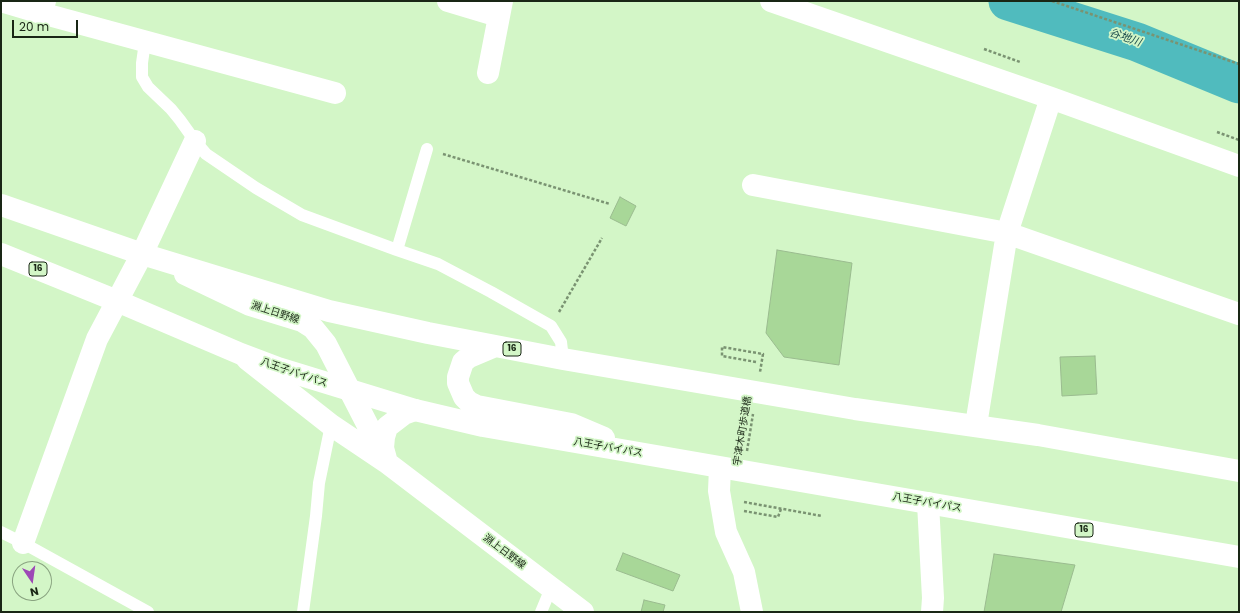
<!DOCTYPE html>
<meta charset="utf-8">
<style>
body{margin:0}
#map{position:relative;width:1240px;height:613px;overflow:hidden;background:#d3f6c7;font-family:Poppins,sans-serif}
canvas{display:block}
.frame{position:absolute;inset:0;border:2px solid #192615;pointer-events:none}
.north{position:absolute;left:12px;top:561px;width:40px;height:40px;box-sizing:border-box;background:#d3f6c7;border:1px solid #89a380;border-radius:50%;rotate:167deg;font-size:11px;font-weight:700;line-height:16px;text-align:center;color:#192615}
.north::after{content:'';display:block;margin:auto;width:14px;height:18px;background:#9d48b6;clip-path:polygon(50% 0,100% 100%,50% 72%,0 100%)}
.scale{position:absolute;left:12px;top:20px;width:66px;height:18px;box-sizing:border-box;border:2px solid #192615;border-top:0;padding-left:5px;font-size:12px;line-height:14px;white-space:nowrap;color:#192615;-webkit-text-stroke:3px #d3f6c7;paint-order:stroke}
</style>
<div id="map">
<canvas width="1240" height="613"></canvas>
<div class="frame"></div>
<div class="north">N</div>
<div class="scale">20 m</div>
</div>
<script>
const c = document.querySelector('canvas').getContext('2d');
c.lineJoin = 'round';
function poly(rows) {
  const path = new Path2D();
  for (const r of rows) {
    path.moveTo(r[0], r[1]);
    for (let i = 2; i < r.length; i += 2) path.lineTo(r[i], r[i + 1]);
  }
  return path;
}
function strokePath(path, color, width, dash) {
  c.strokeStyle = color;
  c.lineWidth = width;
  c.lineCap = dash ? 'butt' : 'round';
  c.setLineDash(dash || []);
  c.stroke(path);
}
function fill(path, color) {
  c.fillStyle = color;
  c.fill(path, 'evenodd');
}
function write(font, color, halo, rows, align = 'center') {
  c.font = font + ' Poppins,"Noto Sans JP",sans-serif';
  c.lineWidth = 3.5;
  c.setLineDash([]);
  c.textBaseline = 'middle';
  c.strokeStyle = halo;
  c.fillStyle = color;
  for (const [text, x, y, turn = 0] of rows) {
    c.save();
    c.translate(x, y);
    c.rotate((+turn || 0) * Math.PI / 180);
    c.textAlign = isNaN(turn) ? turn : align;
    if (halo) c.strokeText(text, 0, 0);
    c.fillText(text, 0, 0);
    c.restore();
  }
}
const river = poly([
 [1008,1,1137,42,1239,84]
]);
const building = poly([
 [620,197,636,206,626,226,610,218,620,197],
 [777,250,852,263,839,365,784,357,766,333,777,250],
 [1095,356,1097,394,1062,396,1060,357,1095,356],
 [623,553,680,575,673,591,616,570,623,553],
 [994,554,1075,565,1061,612,984,612,994,554],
 [644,600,665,605,663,612,641,612,644,600]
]);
const path = poly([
 [1052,1,1239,64],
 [984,49,1020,62],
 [1217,132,1239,140],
 [443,154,610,204],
 [559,312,602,238],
 [756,362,722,356,722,347,763,354,760,372],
 [747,451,753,414],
 [744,502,822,516],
 [744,511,778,517,781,509]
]);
const service = poly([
 [145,42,142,63,142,77,148,87,171,109,180,120,195,141,206,154,256,188,302,215,397,250,438,264,491,292,551,326,561,342,563,359],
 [397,250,427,149],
 [1,532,23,543,148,612],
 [303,612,316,516,319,483,331,425],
 [541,612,551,588]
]);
const minor = poly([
 [1,1,41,13,45,1],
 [448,1,498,16],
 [771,1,1051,98,1239,166],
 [41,13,335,93],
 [488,73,502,1],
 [753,185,1007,233,1239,314],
 [976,425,1007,233,1051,98],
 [720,468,719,491,726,532,744,572,752,612],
 [928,503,933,598,932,612],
 [23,543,97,339,142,254,195,141]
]);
const secondary = poly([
 [185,274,250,305,302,321,313,328,326,344,385,459],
 [247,359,331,425,386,462,583,612],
 [386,459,383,448,384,437,387,427,404,414,415,410]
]);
const trunk = poly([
 [1,205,142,254,329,311,428,333,563,359,855,409,1038,435,1239,471],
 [1,254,117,301,241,354,278,368,415,410,483,426,1239,557],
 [495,346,469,357,463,362,458,377,458,383,464,397,469,402,477,406,571,424,604,438]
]);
const shields = [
 [38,269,18],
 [512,349,18],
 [1084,530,18]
];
const shieldNames = [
 ["16",38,269],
 ["16",512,349],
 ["16",1084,530]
];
const streetNames = [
 ["淵上日野線",275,313,18],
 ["八王子バイパス",294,373,19],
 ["宇津木町歩道橋",743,431,-81],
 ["八王子バイパス",608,448,10],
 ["八王子バイパス",927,503,10],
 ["淵上日野線",504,552,37]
];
const waterNames = [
 ["谷地川",1125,38,19]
];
strokePath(river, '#50bbbe', 39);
fill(building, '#a8d798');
strokePath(building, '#9abb8f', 1);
strokePath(path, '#7a9372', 2.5, [3, 2]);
strokePath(service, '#fff', 12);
strokePath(minor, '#fff', 22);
strokePath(secondary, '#fff', 22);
strokePath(trunk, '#fff', 22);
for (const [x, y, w] of shields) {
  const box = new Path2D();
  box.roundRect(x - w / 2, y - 7, w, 14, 3);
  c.fillStyle = '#d3f6c7';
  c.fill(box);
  strokePath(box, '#192615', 1);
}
write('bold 9px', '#192615', null, shieldNames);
write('10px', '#192615', '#d3f6c7', streetNames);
write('italic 11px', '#1d4d4e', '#d3f6c7', waterNames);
</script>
